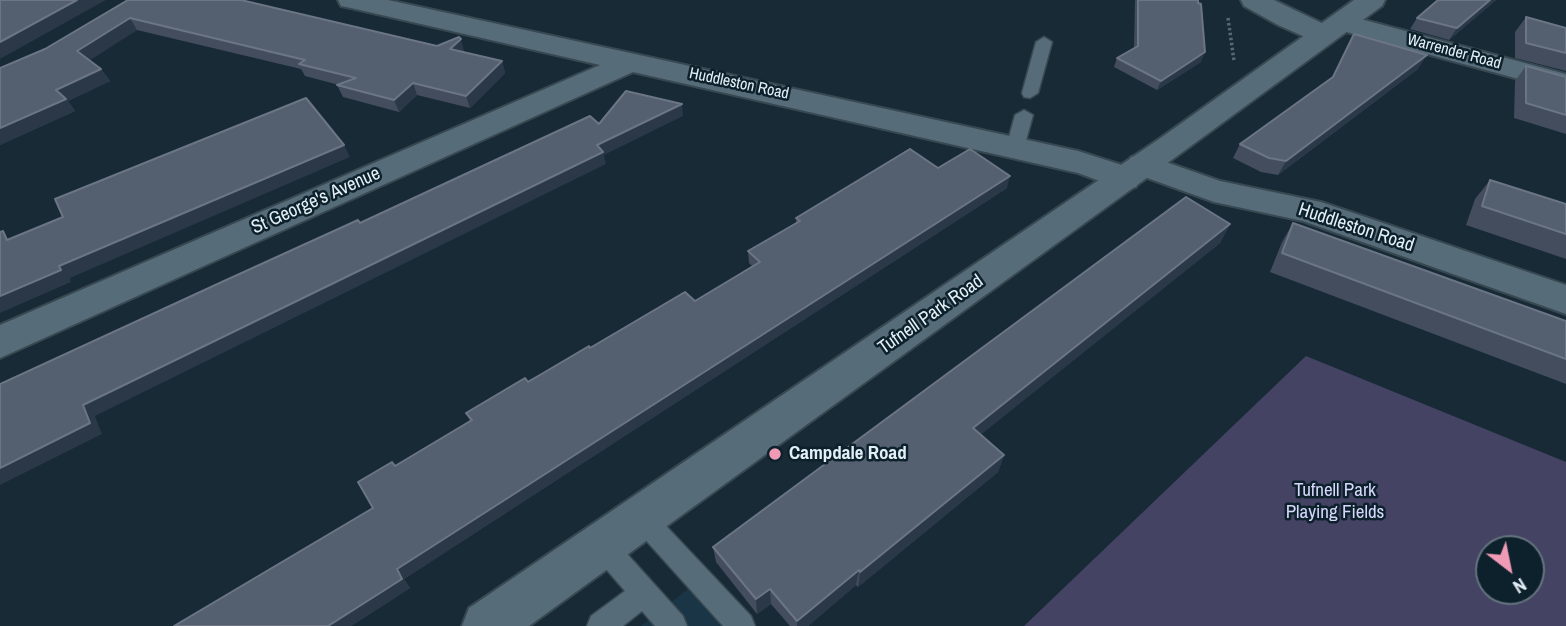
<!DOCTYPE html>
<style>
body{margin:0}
#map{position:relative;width:1566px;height:626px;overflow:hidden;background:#172a36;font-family:"Archivo Narrow",sans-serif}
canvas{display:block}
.north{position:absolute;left:1475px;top:535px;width:70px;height:70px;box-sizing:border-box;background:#0d212c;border:2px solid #63737d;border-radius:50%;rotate:148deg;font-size:19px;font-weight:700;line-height:28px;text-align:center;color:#e3eff7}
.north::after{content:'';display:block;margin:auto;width:24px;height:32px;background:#f09ab6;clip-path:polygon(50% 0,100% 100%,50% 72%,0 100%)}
</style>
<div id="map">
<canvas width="1566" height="626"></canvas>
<div class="north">N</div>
</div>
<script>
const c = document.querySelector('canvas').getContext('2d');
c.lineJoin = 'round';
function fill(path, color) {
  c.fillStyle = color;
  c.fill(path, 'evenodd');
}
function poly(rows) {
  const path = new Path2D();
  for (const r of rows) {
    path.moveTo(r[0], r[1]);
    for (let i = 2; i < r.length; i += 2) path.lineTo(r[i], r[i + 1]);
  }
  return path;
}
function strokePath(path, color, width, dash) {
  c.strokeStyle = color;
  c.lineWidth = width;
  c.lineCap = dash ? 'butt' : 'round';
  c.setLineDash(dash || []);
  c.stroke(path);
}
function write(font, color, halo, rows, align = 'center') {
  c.font = font + ' "Archivo Narrow",sans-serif';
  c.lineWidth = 5;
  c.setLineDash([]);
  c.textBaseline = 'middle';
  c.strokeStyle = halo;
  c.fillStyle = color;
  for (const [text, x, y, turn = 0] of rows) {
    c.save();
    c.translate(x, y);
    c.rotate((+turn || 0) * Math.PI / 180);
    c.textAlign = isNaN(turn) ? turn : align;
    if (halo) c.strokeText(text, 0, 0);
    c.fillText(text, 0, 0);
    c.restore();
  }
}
const built = poly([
 [689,588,724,626,641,626]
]);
const green = poly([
 [1306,356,1566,462,1566,626,1024,626],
 [1531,549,1531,591,1489,591,1489,549]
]);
const path = poly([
 [1228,18,1234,61]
]);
const service = poly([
 [1044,37,1052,42,1038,93,1030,98,1024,97,1022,93,1036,42,1044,37],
 [1024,110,1033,115,1024,148,1021,152,1009,152,1006,148,1015,115,1024,110],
 [642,506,651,510,751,616,755,626,723,626,633,526,629,518,633,510,642,506],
 [602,533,611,536,683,616,687,626,655,626,642,611,623,626,587,626,591,616,625,591,593,554,589,545,593,536,602,533]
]);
const minor = poly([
 [338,0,388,0,1078,151,1128,167,1126,165,1131,157,1143,154,1220,181,1321,202,1566,285,1566,314,1303,221,1214,202,1139,175,1141,179,1136,187,1124,190,1078,173,633,72,0,358,0,325,600,65,351,8,341,6,338,0],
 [1241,0,1274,0,1334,29,1338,35,1334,41,1324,43,1314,41,1278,25,1244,6,1241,0],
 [1342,14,1566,74,1566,92,1332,28,1328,22,1332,16,1342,14]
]);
const tertiary = poly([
 [1354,0,1385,0,1382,6,1184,151,529,626,462,626,469,608,1162,137,1354,0]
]);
const wall = poly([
 [128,0,464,51,463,52,502,61,505,73,470,108,417,95,399,112,343,97,337,85,339,85,305,76,301,69,137,30,89,60,101,69,110,81,68,101,75,111,0,145,45,49],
 [1135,0,1198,0,1201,62,1157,90,1114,67,1117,58,1134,48],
 [1438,0,1496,0,1449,40,1410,29,1417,18],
 [1526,17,1566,28,1566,71,1515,58,1515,32],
 [1354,34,1418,69,1278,175,1261,172,1233,158,1240,144,1332,79],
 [1526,66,1566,77,1566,134,1514,118,1515,81],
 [938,168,1007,188,404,579,410,588,351,626,373,508,395,466,470,421,466,413,590,348,695,301,752,266,749,263,748,251,796,224,796,218],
 [1490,180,1566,204,1566,259,1466,225,1475,199],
 [1293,223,1566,321,1566,384,1270,272,1282,242],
 [1230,224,1220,243,981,434,1004,455,998,472,858,587,856,585,808,626,790,626,771,604,757,614,716,562,713,547]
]);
const shadedWall = poly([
 [77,0,106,0,0,59,0,42],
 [1490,0,1496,0,1449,40,1457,28],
 [130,18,137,30,86,63,77,51],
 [461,39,464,51,454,61,450,49],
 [1205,52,1201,62,1157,90,1161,81],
 [1427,55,1418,69,1278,175,1286,161],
 [502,61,505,73,470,108,466,96],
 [101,69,110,81,68,101,75,111,0,145,0,128,56,90],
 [413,83,417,95,399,112,394,100],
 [682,104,683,116,604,155,606,164,95,416,102,434,0,485,0,468,83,405,597,145],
 [344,145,350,157,70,278,71,282,0,313,0,296,59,266],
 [1010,176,1007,188,404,579,410,588,351,626,328,626,397,569],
 [1230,224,1220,243,968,445,973,428],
 [1004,455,998,472,858,587,860,572],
 [859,570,856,585,808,626,797,626,797,621],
 [770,589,771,604,757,614,756,599]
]);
const building = poly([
 [0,0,77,0,0,42,0,0],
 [128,0,241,0,437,46,459,37,461,39,450,49,502,61,466,96,413,83,394,100,337,85,356,78,299,64,305,60,130,18,77,51,101,69,56,90,66,99,0,128,0,68,45,49,128,0],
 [1138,0,1198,0,1198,3,1201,4,1205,52,1161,81,1117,58,1138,46,1138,0],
 [1438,0,1490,0,1457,28,1417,18,1438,0],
 [1526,17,1566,28,1566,53,1526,43,1526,17],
 [1354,34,1427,55,1286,161,1269,158,1240,144,1333,77,1354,34],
 [1526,66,1566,77,1566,115,1526,103,1526,66],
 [626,91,682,104,597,145,603,152,83,405,90,423,0,468,0,384,224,281,358,220,360,223,590,116,599,124,626,91],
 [306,98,344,145,59,266,61,270,0,296,0,232,3,231,7,240,63,217,55,199,306,98],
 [910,149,938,168,970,149,1010,176,397,569,402,579,328,626,174,626,373,508,358,482,392,462,395,466,472,420,466,413,525,378,528,382,589,346,590,348,685,292,695,301,760,262,748,251,800,221,796,218,910,149],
 [1490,180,1566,204,1566,234,1482,206,1490,180],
 [1186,197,1230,224,973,428,1004,455,860,572,859,570,797,621,770,589,756,599,713,547,1186,197],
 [1293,223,1566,321,1566,359,1282,253,1293,223]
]);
const markers = [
 [775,454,7,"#f09ab6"]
];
const farStreetnames = [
 ["Warrender Road",1454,52,15],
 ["Huddleston Road",739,84,12]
];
const streetNames = [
 ["St George's Avenue",316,201,-24],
 ["Huddleston Road",1356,228,18],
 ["Tufnell Park Road",931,315,-35]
];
const poiNames = [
 ["Campdale Road",789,454]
];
const parkNames = [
 ["Tufnell Park",1335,491],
 ["Playing Fields",1335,513]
];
fill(built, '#1a3545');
fill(green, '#444363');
strokePath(service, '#384851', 3);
strokePath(minor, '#384851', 4);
strokePath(tertiary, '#384851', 4);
strokePath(path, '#576872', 3.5, [2.5, 2.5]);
fill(service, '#566c79');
fill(minor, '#566c79');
fill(tertiary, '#566c79');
fill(wall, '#434d5e');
fill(shadedWall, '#2a3847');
fill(building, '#545f6f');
strokePath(building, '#6b7584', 2);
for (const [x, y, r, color] of markers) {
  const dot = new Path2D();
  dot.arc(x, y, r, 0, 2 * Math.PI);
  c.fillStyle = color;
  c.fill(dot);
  strokePath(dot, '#0d212c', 2.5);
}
write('16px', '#e3eff7', '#0d212c', farStreetnames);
write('19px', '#e3eff7', '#0d212c', streetNames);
write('bold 19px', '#e3eff7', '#0d212c', poiNames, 'left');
write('19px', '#d6d7fb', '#0d212c', parkNames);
</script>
